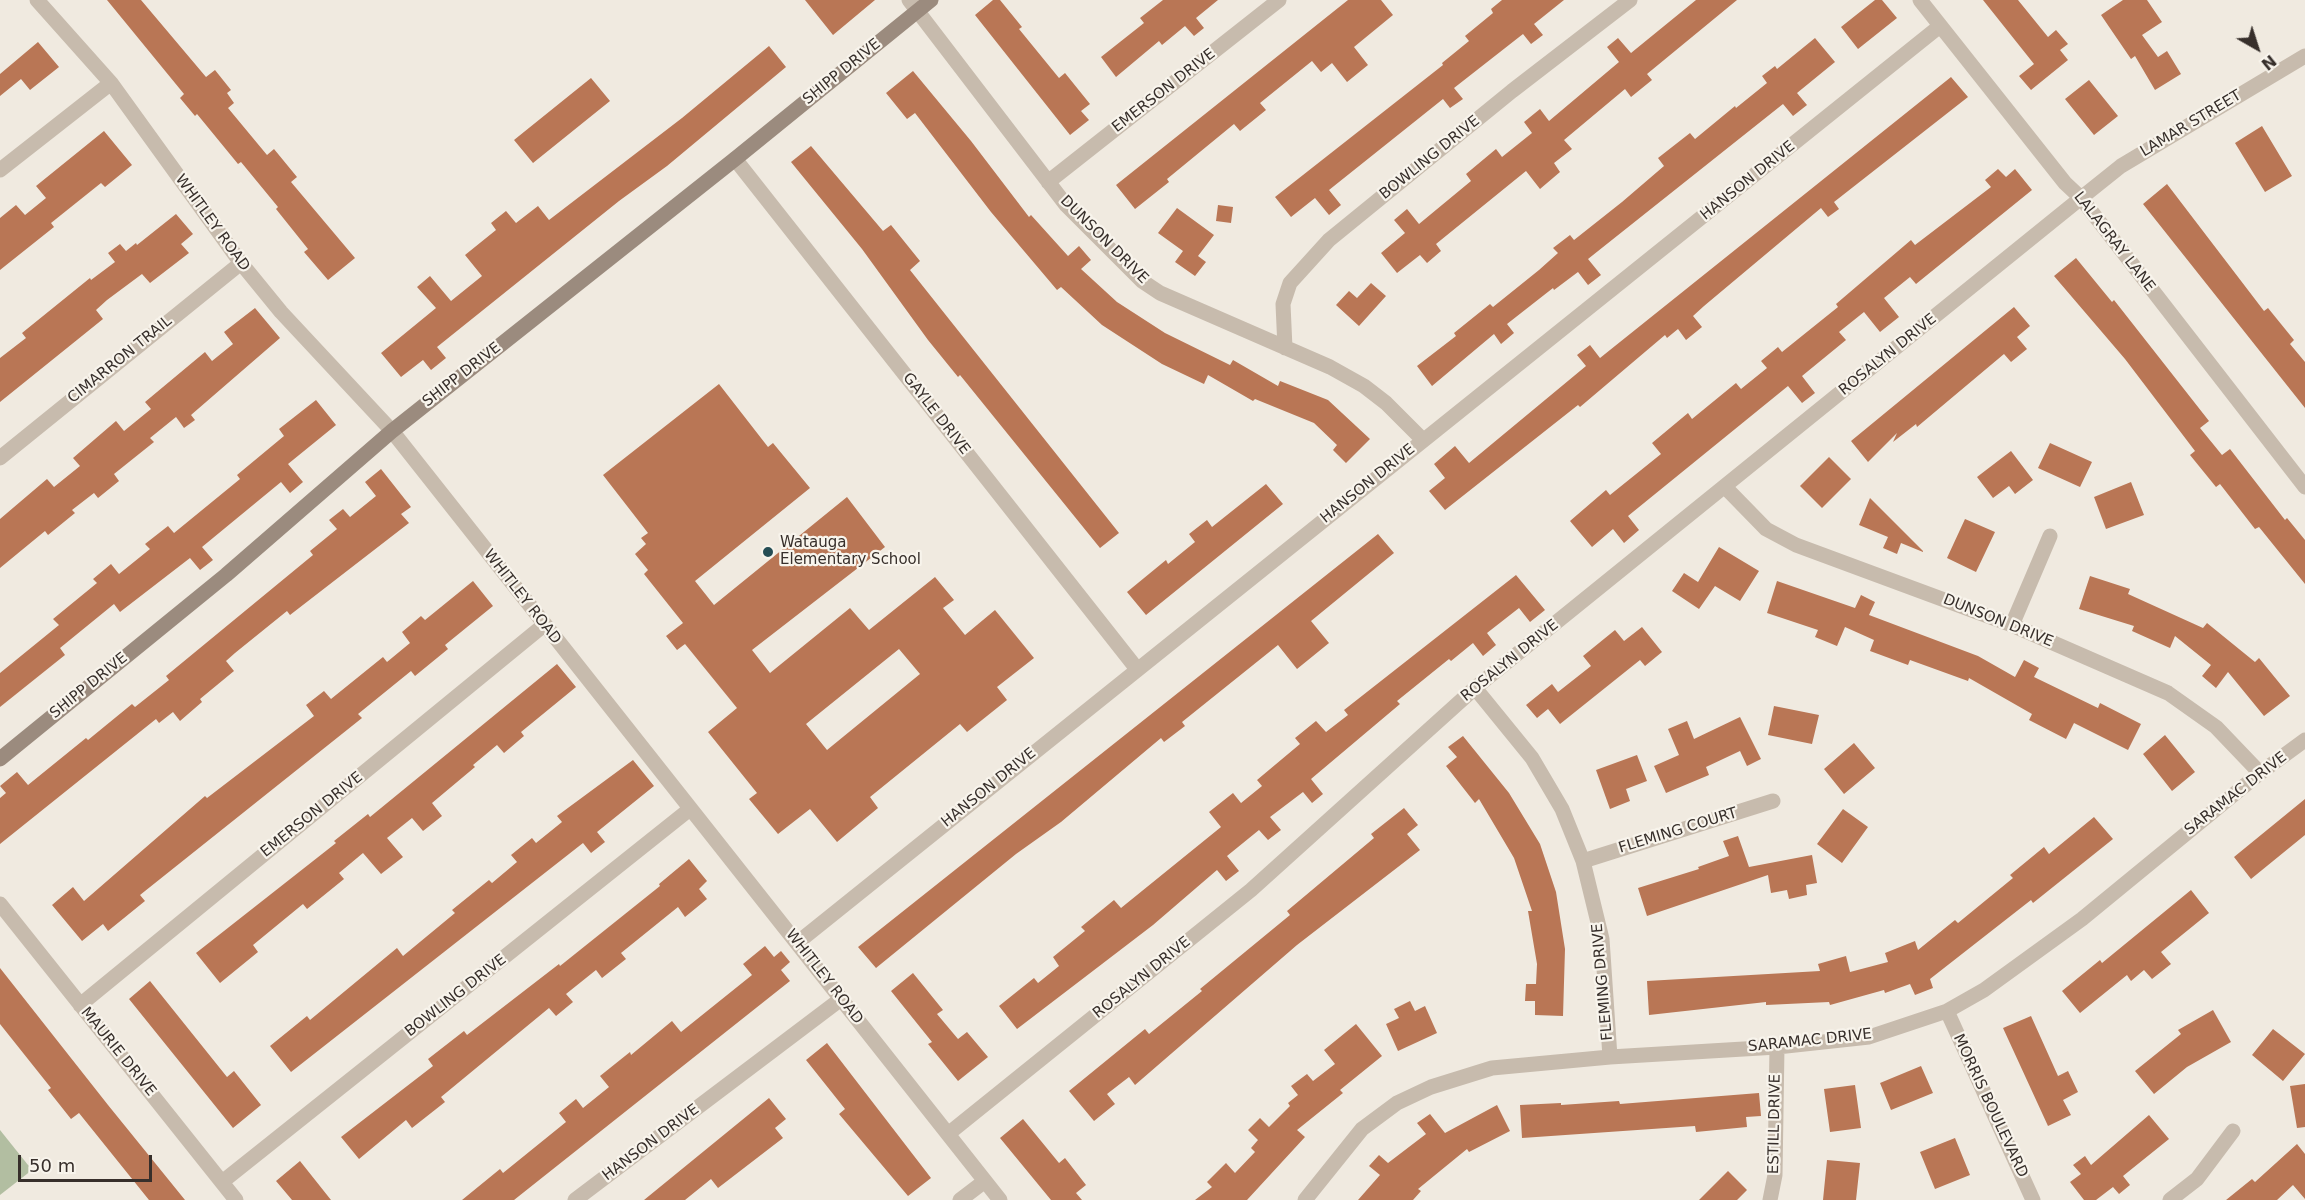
<!DOCTYPE html>
<style>
body{margin:0}
#map{position:relative;width:2305px;height:1200px;overflow:hidden;background:#f0eae0;font-family:"DejaVu Sans",sans-serif}
canvas{display:block}
.north{position:absolute;left:2227px;top:18px;width:60px;height:60px;-webkit-text-stroke:4px #f8f4ec;paint-order:stroke;rotate:141deg;font-size:16px;font-weight:700;line-height:24px;text-align:center;color:#372f2b}
.north::after{content:'';display:block;margin:auto;width:21px;height:27px;background:#372f2b;clip-path:polygon(50% 0,100% 100%,50% 72%,0 100%)}
.scale{position:absolute;left:18px;top:1155px;width:134px;height:27px;box-sizing:border-box;border:3px solid #372f2b;border-top:0;padding-left:8px;font-size:18px;line-height:21px;white-space:nowrap;color:#372f2b;-webkit-text-stroke:4px #f8f4ec;paint-order:stroke}
</style>
<div id="map">
<canvas width="2305" height="1200"></canvas>
<div class="north">N</div>
<div class="scale">50 m</div>
</div>
<script>
const c = document.querySelector('canvas').getContext('2d');
c.lineJoin = 'round';
function fill(path, color) {
  c.fillStyle = color;
  c.fill(path, 'evenodd');
}
function poly(rows) {
  const path = new Path2D();
  for (const r of rows) {
    path.moveTo(r[0], r[1]);
    for (let i = 2; i < r.length; i += 2) path.lineTo(r[i], r[i + 1]);
  }
  return path;
}
function strokePath(path, color, width, dash) {
  c.strokeStyle = color;
  c.lineWidth = width;
  c.lineCap = dash ? 'butt' : 'round';
  c.setLineDash(dash || []);
  c.stroke(path);
}
function write(font, color, halo, rows, align = 'center') {
  c.font = font + ' "DejaVu Sans",sans-serif';
  c.lineWidth = 4.5;
  c.setLineDash([]);
  c.textBaseline = 'middle';
  c.strokeStyle = halo;
  c.fillStyle = color;
  for (const [text, x, y, turn = 0] of rows) {
    c.save();
    c.translate(x, y);
    c.rotate((+turn || 0) * Math.PI / 180);
    c.textAlign = isNaN(turn) ? turn : align;
    if (halo) c.strokeText(text, 0, 0);
    c.fillText(text, 0, 0);
    c.restore();
  }
}
const green = poly([
 [0,1130,32,1170,0,1195]
]);
const building = poly([
 [107,0,141,0,206,77,215,70,231,90,227,93,234,103,228,108,267,155,274,149,297,177,291,182,355,258,328,280,304,252,308,249,276,209,278,207,241,162,238,164,197,114,195,116,180,98,184,94],
 [805,0,875,0,833,35],
 [993,0,1000,0,1022,27,1019,29,1059,78,1065,73,1090,104,1081,111,1089,120,1070,135,975,15],
 [1163,0,1218,0,1196,18,1204,28,1194,36,1185,26,1162,45,1159,41,1116,77,1101,57,1144,23,1140,18],
 [1348,0,1381,0,1393,15,1354,47,1368,65,1347,82,1332,63,1321,72,1312,61,1260,103,1266,110,1240,131,1234,124,1167,179,1169,182,1135,209,1116,185],
 [1502,0,1564,0,1534,24,1543,35,1531,44,1523,34,1454,88,1463,99,1450,108,1443,99,1329,190,1341,205,1329,215,1315,198,1291,217,1275,197,1443,65,1442,63,1469,41,1465,36,1493,13,1491,9],
 [1696,0,1737,0,1647,74,1652,80,1631,97,1625,89,1564,140,1572,149,1554,163,1560,172,1540,189,1526,171,1436,244,1441,251,1427,263,1420,255,1397,273,1381,253,1405,233,1394,220,1407,209,1419,224,1471,181,1466,174,1496,149,1502,157,1532,133,1524,122,1540,109,1549,121,1619,62,1607,47,1618,38,1631,53],
 [1875,0,1882,0,1897,18,1858,49,1841,27],
 [1983,0,2018,0,2048,37,2056,30,2068,44,2060,50,2068,60,2031,90,2019,76,2034,64],
 [2123,0,2147,0,2162,22,2142,35,2158,57,2167,51,2181,74,2155,90,2135,56,2131,59,2101,15],
 [1815,38,1835,62,1797,93,1807,105,1793,116,1783,104,1588,259,1601,275,1588,285,1578,272,1554,290,1553,288,1507,324,1514,333,1501,344,1494,334,1432,386,1417,366,1456,336,1454,333,1490,304,1493,307,1539,270,1558,253,1553,248,1570,235,1574,240,1622,202,1664,166,1658,158,1690,133,1695,139,1735,106,1736,108,1767,83,1762,76,1775,66,1777,69],
 [38,42,59,67,30,90,21,79,0,96,0,74],
 [769,46,786,67,667,166,619,201,437,347,446,358,431,370,423,360,401,377,381,353,436,308,417,287,430,276,451,301,482,276,465,255,496,230,491,223,506,211,516,223,538,206,549,220,682,118],
 [913,71,971,141,1029,217,1031,215,1068,256,1079,246,1091,260,1081,269,1117,302,1165,333,1230,365,1233,360,1278,386,1280,381,1328,400,1370,439,1346,463,1333,450,1337,445,1314,423,1255,399,1253,401,1208,375,1204,384,1162,364,1102,325,1061,287,1057,290,991,212,915,113,907,119,886,93],
 [1951,77,1968,97,1834,202,1839,209,1828,217,1821,208,1704,306,1693,316,1702,327,1686,340,1678,329,1667,338,1665,335,1580,407,1578,405,1445,510,1429,491,1445,478,1434,464,1455,446,1469,463,1586,366,1577,355,1590,345,1600,358],
 [591,78,610,101,533,163,514,140],
 [2089,80,2118,116,2094,135,2065,99],
 [2262,126,2292,176,2265,192,2235,143],
 [104,131,132,165,105,187,101,183,51,223,54,227,0,270,0,218,16,205,25,215,46,198,36,186],
 [811,146,883,231,891,225,920,261,910,270,1119,533,1100,548,960,375,958,377,928,340,862,249,791,162],
 [1998,169,2006,177,2015,169,2032,190,1916,284,1910,277,1884,298,1899,317,1880,332,1864,312,1839,332,1846,340,1802,376,1815,393,1802,403,1788,386,1628,516,1639,530,1624,543,1613,529,1592,547,1570,521,1606,490,1610,495,1661,454,1652,443,1688,413,1692,419,1736,383,1741,389,1767,368,1761,361,1778,347,1782,352,1838,307,1836,304,1911,240,1915,245,1991,187,1985,180],
 [2167,184,2264,311,2268,308,2294,340,2290,344,2305,362,2305,408,2143,204],
 [1218,205,1233,207,1231,223,1216,221],
 [1177,208,1214,235,1198,256,1206,262,1195,276,1175,262,1183,251,1158,233],
 [176,214,193,234,181,244,189,253,150,283,142,274,107,300,96,310,103,319,0,402,0,358,26,338,22,333,90,278,91,280,115,262,108,253,120,244,126,251,136,243,137,245],
 [2076,258,2112,302,2114,300,2209,421,2200,428,2222,455,2230,449,2285,520,2287,518,2305,540,2305,584,2259,527,2255,529,2220,484,2216,487,2190,455,2195,451,2125,359,2054,276],
 [1371,283,1386,296,1359,326,1336,305,1349,291,1357,298],
 [2014,307,2030,326,2017,337,2027,349,2011,362,2004,354,1917,427,1916,424,1893,442,1897,433,1868,462,1851,441],
 [255,308,280,338,191,415,195,420,184,428,176,417,150,438,154,442,114,474,119,481,98,498,94,493,72,510,75,513,48,535,45,531,0,568,0,519,47,479,54,487,80,466,73,458,116,421,124,431,151,409,145,402,205,352,212,361,233,344,224,332],
 [719,384,768,447,773,443,810,488,695,581,714,605,847,497,885,547,752,650,770,673,850,608,869,630,935,577,954,600,943,608,965,635,995,610,1034,658,997,687,1007,700,967,732,960,724,870,797,878,808,837,842,810,809,778,834,749,799,757,793,708,732,737,708,685,644,677,650,666,636,683,623,644,574,648,570,635,554,646,544,641,538,648,533,603,475],
 [899,649,920,674,827,750,806,724],
 [316,400,336,425,288,464,303,482,290,493,281,482,202,547,213,560,200,570,190,558,120,612,114,604,60,648,65,655,0,707,0,673,59,625,53,619,97,583,93,579,111,564,119,574,150,549,145,544,168,526,174,533,240,479,237,475,284,436,279,429],
 [2050,443,2092,462,2080,487,2038,468],
 [2011,451,2033,480,2015,494,2009,486,1993,498,1977,477],
 [1829,457,1851,479,1822,508,1800,486],
 [381,469,411,507,401,514,409,523,290,615,287,611,235,653,226,661,234,671,200,699,202,702,180,721,173,712,159,723,156,719,0,844,0,798,6,793,0,786,17,772,28,785,86,738,88,740,132,704,135,707,169,680,166,676,313,555,310,551,337,529,329,520,343,509,350,517,376,496,365,482],
 [2131,482,2144,515,2106,529,2094,497],
 [1266,484,1283,504,1146,615,1127,592,1166,560,1168,564,1195,542,1189,534,1207,520,1212,527],
 [1870,498,1923,551,1923,552,1901,543,1897,554,1883,548,1888,537,1859,525],
 [1965,519,1995,532,1976,572,1947,558],
 [1378,534,1394,553,1311,621,1329,643,1297,669,1278,645,1182,722,1185,726,1164,742,1161,738,1061,822,1016,854,876,968,858,947],
 [1719,547,1759,571,1740,601,1715,586,1699,609,1672,591,1684,573,1698,582],
 [1516,575,1545,610,1530,622,1519,608,1487,633,1496,645,1483,656,1473,643,1451,661,1449,659,1397,701,1400,704,1311,779,1323,794,1312,803,1303,792,1270,817,1281,830,1268,840,1259,830,1227,856,1239,871,1226,881,1217,870,1153,925,1017,1029,999,1006,1034,978,1038,983,1059,966,1053,957,1085,931,1081,927,1114,900,1121,908,1221,827,1209,812,1233,793,1241,803,1262,786,1257,780,1300,744,1295,738,1316,721,1326,732,1348,715,1344,710],
 [2090,576,2130,589,2128,594,2203,628,2207,623,2255,662,2259,658,2290,696,2264,716,2228,672,2216,688,2202,676,2211,665,2175,636,2170,648,2132,631,2134,626,2079,609],
 [473,581,493,606,445,645,448,649,415,676,411,671,358,714,362,718,140,895,145,901,108,931,103,924,82,941,52,905,73,887,84,901,205,796,207,798,314,716,306,705,324,691,331,699,383,657,387,662,410,643,402,632,421,616,425,620],
 [1777,581,1855,608,1861,595,1875,602,1869,615,1978,656,2015,677,2024,660,2039,668,2034,677,2098,708,2100,703,2141,724,2128,750,2074,723,2066,739,2029,720,2032,714,1969,678,1968,681,1910,660,1908,665,1870,651,1874,640,1845,627,1837,646,1815,637,1818,630,1767,613],
 [1642,627,1662,652,1645,666,1640,660,1560,724,1548,709,1537,718,1526,705,1552,684,1558,692,1591,666,1583,656,1615,630,1624,641],
 [557,664,576,687,521,732,524,736,504,753,497,745,473,765,475,767,432,803,442,816,423,831,412,818,387,838,403,857,381,874,363,853,339,873,344,879,307,909,303,904,253,945,258,952,220,983,196,953,336,843,334,841,368,814,370,817],
 [1774,706,1819,715,1812,744,1768,735],
 [1740,717,1761,759,1747,766,1740,751,1706,767,1709,775,1666,793,1654,766,1679,755,1668,729,1687,721,1694,739],
 [2165,735,2195,772,2172,791,2143,754],
 [1463,736,1509,793,1540,844,1556,892,1565,949,1563,1016,1535,1015,1535,1001,1525,1001,1526,984,1536,984,1537,964,1528,911,1532,911,1514,858,1479,799,1475,803,1446,766,1457,757,1448,747],
 [1854,743,1875,768,1844,794,1824,769],
 [1637,755,1647,781,1626,789,1630,801,1610,809,1596,770],
 [633,760,654,786,597,832,605,842,591,853,583,843,291,1072,270,1046,307,1016,310,1020,397,948,403,956,455,913,452,910,489,880,492,883,517,862,511,855,532,838,536,843,562,822,557,816],
 [2305,799,2305,835,2251,879,2234,857],
 [1404,808,1418,825,1407,834,1420,850,1297,945,1135,1085,1129,1077,1107,1094,1115,1104,1094,1121,1069,1091,1145,1029,1149,1034,1202,991,1200,989,1290,915,1287,911,1374,838,1371,834],
 [1843,809,1868,827,1842,863,1817,844],
 [2094,817,2113,839,2033,903,2031,900,1930,979,1933,988,1915,995,1910,984,1885,993,1884,990,1830,1005,1829,1002,1766,1005,1766,1002,1649,1015,1647,981,1820,971,1818,964,1846,956,1850,972,1888,962,1885,953,1915,941,1918,950,1955,920,1958,923,2013,878,2010,875,2044,847,2049,854],
 [1738,836,1749,867,1812,855,1817,883,1806,885,1807,895,1789,899,1787,890,1771,893,1768,875,1647,916,1638,888,1699,869,1698,867,1729,856,1723,841],
 [689,859,707,881,699,889,707,899,685,917,678,907,621,953,626,959,602,978,596,970,566,994,573,1002,556,1016,549,1008,441,1097,445,1102,412,1128,406,1120,359,1159,341,1137,433,1066,428,1059,464,1031,467,1035,559,964,560,966,660,886,659,884],
 [2191,890,2209,913,2161,952,2171,964,2152,979,2144,970,2131,981,2127,975,2080,1013,2062,991,2100,960,2102,963],
 [765,946,774,957,781,951,790,962,781,970,790,981,514,1200,462,1200,500,1169,503,1173,566,1122,559,1113,576,1099,583,1108,609,1087,600,1076,630,1052,631,1055,672,1021,681,1032,752,975,743,964],
 [0,968,108,1105,185,1200,149,1200,79,1113,71,1119,48,1090,51,1088,0,1024],
 [913,973,943,1010,937,1014,958,1039,967,1032,988,1057,958,1081,928,1044,932,1042,891,991],
 [150,981,227,1077,234,1071,261,1105,233,1128,129,999],
 [1410,1001,1415,1011,1425,1006,1437,1033,1398,1051,1386,1024,1399,1018,1394,1009],
 [2213,1010,2231,1042,2187,1067,2154,1094,2135,1071,2181,1034,2178,1030],
 [2031,1016,2058,1076,2068,1071,2078,1092,2063,1100,2071,1115,2048,1126,2003,1028],
 [1356,1024,1382,1056,1340,1090,1343,1093,1297,1130,1305,1137,1247,1200,1195,1200,1212,1187,1207,1182,1226,1163,1235,1173,1255,1152,1251,1148,1258,1140,1248,1130,1260,1118,1269,1127,1290,1106,1288,1103,1298,1095,1291,1086,1307,1074,1313,1081,1335,1064,1324,1050],
 [2273,1029,2305,1054,2283,1081,2252,1055],
 [827,1043,931,1178,908,1196,839,1114,845,1109,806,1060],
 [1921,1066,1933,1093,1891,1110,1880,1083],
 [2305,1084,2305,1127,2297,1128,2290,1086],
 [1855,1085,1861,1128,1830,1132,1824,1089],
 [1759,1093,1761,1116,1746,1117,1747,1127,1696,1132,1695,1126,1522,1138,1520,1105,1561,1103,1561,1105,1619,1101,1620,1104],
 [769,1098,786,1119,775,1128,783,1138,718,1188,711,1179,685,1200,644,1200],
 [1497,1105,1510,1131,1469,1152,1467,1149,1418,1189,1421,1191,1413,1200,1358,1200,1380,1175,1369,1166,1379,1155,1388,1163,1426,1134,1417,1123,1430,1114,1445,1133],
 [2149,1115,2169,1139,2123,1176,2130,1185,2119,1194,2113,1187,2096,1200,2084,1200,2070,1182,2081,1174,2073,1165,2085,1156,2091,1165],
 [1023,1119,1059,1163,1065,1158,1086,1185,1076,1193,1082,1200,1051,1200,1000,1138],
 [1955,1138,1970,1175,1935,1189,1920,1152],
 [2297,1144,2305,1154,2305,1199,2293,1185,2277,1200,2226,1200,2252,1179,2255,1182],
 [1827,1160,1860,1163,1856,1200,1823,1200],
 [300,1161,331,1200,292,1200,276,1181],
 [1728,1171,1747,1190,1737,1200,1699,1200]
]);
const street = poly([
 [37,0,111,83,241,263,281,312,392,431,1000,1200],
 [909,0,1066,205,1142,281,1160,293,1330,367,1364,386,1386,403,1423,440],
 [1920,0,2065,183,2081,198,2305,487],
 [735,159,1137,669],
 [0,170,111,83],
 [1048,182,1279,0],
 [1285,348,1283,304,1290,283,1329,240,1512,91,1630,0],
 [0,458,241,263],
 [1725,487,1766,529,1796,545,2012,625,2168,693,2216,727,2260,773],
 [2012,625,2050,536],
 [1475,688,1532,758,1562,809,1583,861,1602,939,1610,1057],
 [1583,861,1773,801],
 [0,904,236,1200],
 [797,943,1940,26],
 [80,1005,544,625],
 [1947,1011,2033,1200],
 [948,1134,1251,890,1475,688,2081,198,2121,166,2305,56],
 [222,1182,690,809],
 [575,1200,841,999],
 [960,1200,985,1181],
 [1305,1200,1362,1129,1397,1103,1431,1087,1492,1068,1610,1057,1777,1047,1869,1037,1947,1011,1984,990,2082,919,2260,773,2305,740],
 [1770,1200,1775,1175,1777,1047],
 [2170,1200,2197,1179,2233,1131]
]);
const secondary = poly([
 [0,759,226,575,392,431,735,159,931,0]
]);
const markers = [
 [768,552,6,"#254d54"]
];
const streetNames = [
 ["SHIPP DRIVE",842,72,-39],
 ["EMERSON DRIVE",1164,91,-38],
 ["LAMAR STREET",2191,124,-31],
 ["BOWLING DRIVE",1430,158,-39],
 ["HANSON DRIVE",1748,181,-39],
 ["WHITLEY ROAD",212,223,54],
 ["DUNSON DRIVE",1104,240,45],
 ["LALAGRAY LANE",2114,242,52],
 ["ROSALYN DRIVE",1888,355,-39],
 ["CIMARRON TRAIL",120,360,-39],
 ["SHIPP DRIVE",462,375,-38],
 ["GAYLE DRIVE",936,414,52],
 ["HANSON DRIVE",1368,484,-39],
 ["WHITLEY ROAD",522,597,52],
 ["DUNSON DRIVE",1998,621,22],
 ["ROSALYN DRIVE",1510,661,-39],
 ["SHIPP DRIVE",89,686,-39],
 ["HANSON DRIVE",989,788,-39],
 ["SARAMAC DRIVE",2236,794,-38],
 ["EMERSON DRIVE",312,815,-39],
 ["FLEMING COURT",1678,831,-17],
 ["WHITLEY ROAD",824,977,52],
 ["ROSALYN DRIVE",1142,978,-39],
 ["FLEMING DRIVE",1603,982,-95],
 ["BOWLING DRIVE",456,996,-38],
 ["SARAMAC DRIVE",1810,1041,-6],
 ["MAURIE DRIVE",118,1052,51],
 ["MORRIS BOULEVARD",1990,1106,65],
 ["ESTILL DRIVE",1775,1124,-89],
 ["HANSON DRIVE",651,1143,-37]
];
const poiNames = [
 ["Watauga",780,543],
 ["Elementary School",780,560]
];
fill(green, '#b2bea1');
fill(building, '#b97655');
strokePath(street, '#c7bbad', 15);
strokePath(secondary, '#9b8b7e', 15);
for (const [x, y, r, color] of markers) {
  const dot = new Path2D();
  dot.arc(x, y, r, 0, 2 * Math.PI);
  c.fillStyle = color;
  c.fill(dot);
  strokePath(dot, '#f8f4ec', 2);
}
write('15px', '#372f2b', '#f8f4ec', streetNames);
write('15px', '#372f2b', '#f8f4ec', poiNames, 'left');
</script>
